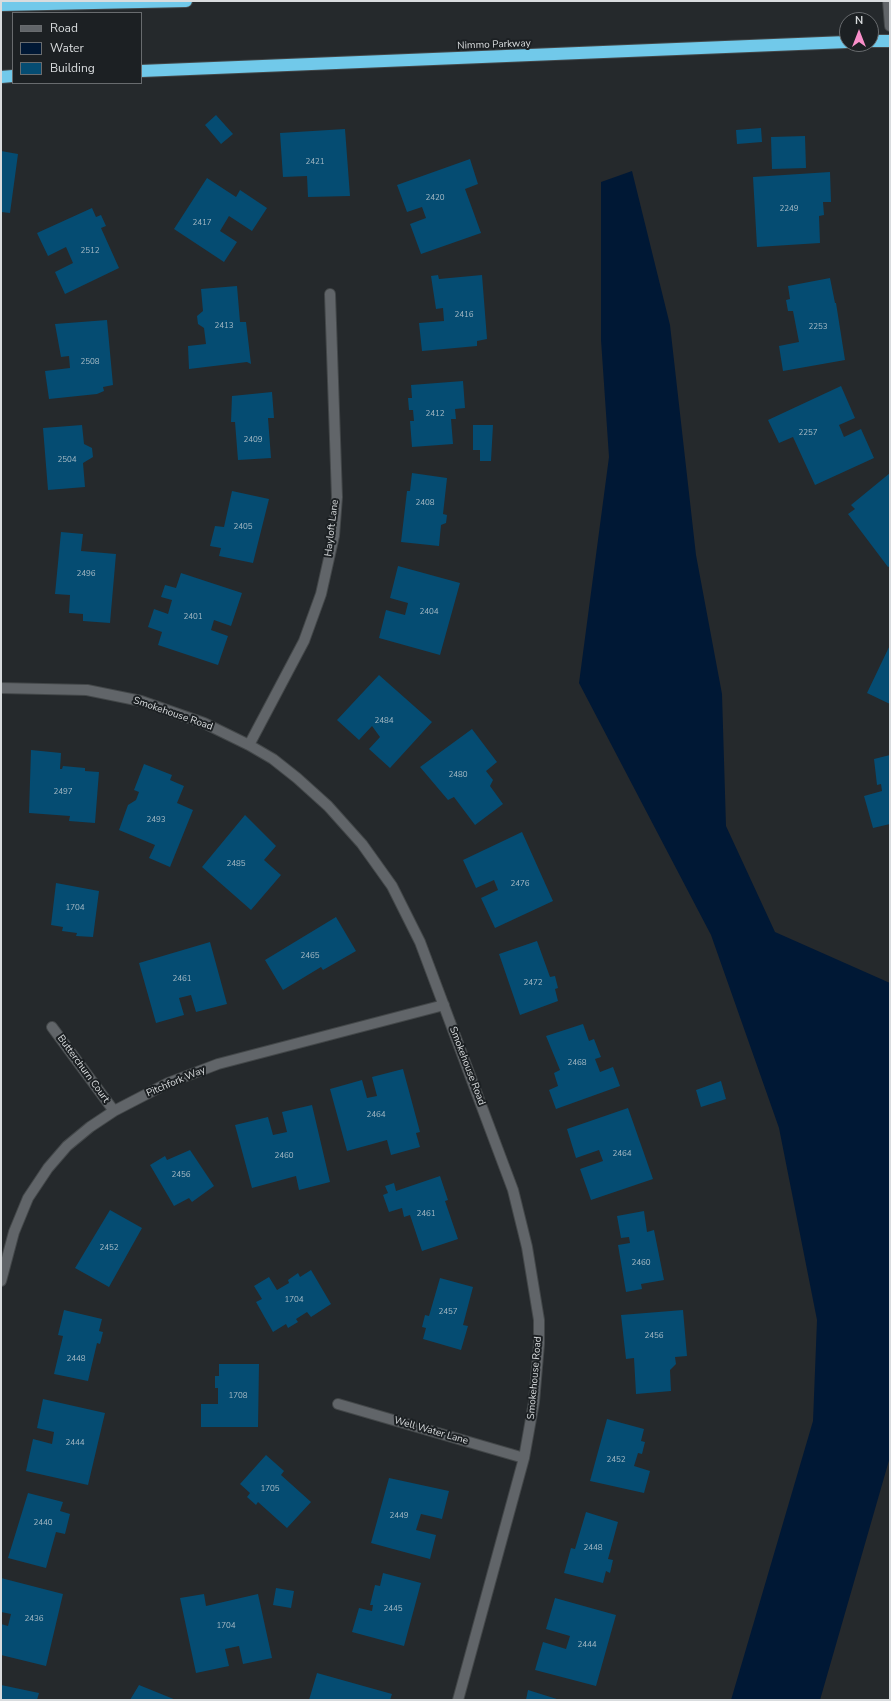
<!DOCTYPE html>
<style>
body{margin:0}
#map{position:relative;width:891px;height:1701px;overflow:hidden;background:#25292c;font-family:"Nunito Sans",sans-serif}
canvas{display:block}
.frame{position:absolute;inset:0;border:2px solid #d9dcde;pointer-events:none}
.legend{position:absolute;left:12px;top:12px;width:130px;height:72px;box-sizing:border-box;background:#1c2023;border:1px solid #686b6e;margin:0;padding:5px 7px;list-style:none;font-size:12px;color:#d9dcde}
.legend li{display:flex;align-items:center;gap:8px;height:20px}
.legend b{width:20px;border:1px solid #686b6e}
.north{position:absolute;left:839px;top:12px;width:40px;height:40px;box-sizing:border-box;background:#1c2023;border:1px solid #686b6e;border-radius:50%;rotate:0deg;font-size:11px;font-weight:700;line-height:16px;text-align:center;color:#d9dcde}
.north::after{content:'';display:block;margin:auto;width:14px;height:18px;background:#f98fca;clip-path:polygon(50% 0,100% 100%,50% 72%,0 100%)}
</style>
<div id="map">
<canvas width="891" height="1701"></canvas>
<div class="frame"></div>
<ul class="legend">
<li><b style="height:5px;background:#616569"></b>Road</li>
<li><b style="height:11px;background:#001835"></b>Water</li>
<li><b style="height:11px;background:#054c72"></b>Building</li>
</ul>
<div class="north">N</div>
</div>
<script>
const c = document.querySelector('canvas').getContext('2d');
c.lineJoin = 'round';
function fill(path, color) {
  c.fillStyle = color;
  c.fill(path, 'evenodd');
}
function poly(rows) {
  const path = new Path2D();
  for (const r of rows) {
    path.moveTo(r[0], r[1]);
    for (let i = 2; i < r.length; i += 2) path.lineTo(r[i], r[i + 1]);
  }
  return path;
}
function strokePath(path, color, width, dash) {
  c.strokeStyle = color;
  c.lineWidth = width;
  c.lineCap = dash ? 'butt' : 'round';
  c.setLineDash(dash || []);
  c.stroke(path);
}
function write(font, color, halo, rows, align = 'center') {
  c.font = font + ' "Nunito Sans",sans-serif';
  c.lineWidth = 4;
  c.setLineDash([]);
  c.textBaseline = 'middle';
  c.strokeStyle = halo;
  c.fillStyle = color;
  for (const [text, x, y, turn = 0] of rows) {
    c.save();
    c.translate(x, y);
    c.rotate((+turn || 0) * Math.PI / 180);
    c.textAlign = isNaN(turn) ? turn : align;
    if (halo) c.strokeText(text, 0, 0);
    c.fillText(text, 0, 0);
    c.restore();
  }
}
const water = poly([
 [632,171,670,325,696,555,722,694,726,826,775,932,890,983,890,1457,820,1700,731,1700,813,1421,817,1320,779,1128,711,935,579,683,609,457,601,340,601,182]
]);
const building = poly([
 [216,115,233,134,221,144,205,125],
 [761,128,762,142,737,144,736,130],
 [345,129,350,196,308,197,307,176,283,177,280,133],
 [805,136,806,168,772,169,771,137],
 [1,151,18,154,10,213,1,212],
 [470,159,478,184,465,189,481,233,421,254,410,224,426,218,422,207,407,212,397,185],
 [830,172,831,202,823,202,824,215,819,216,820,243,757,247,753,177],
 [207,178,236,197,240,190,267,208,252,231,229,216,220,231,237,242,224,262,174,229],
 [92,208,96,217,101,215,106,226,101,228,119,268,65,294,55,272,73,263,66,247,48,256,37,233],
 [438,275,439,279,482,275,487,339,477,341,477,346,422,351,419,323,444,321,443,308,436,309,431,276],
 [830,278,835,303,836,303,845,360,783,371,779,346,799,342,793,311,788,311,786,300,790,299,788,286],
 [237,286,240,322,246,322,251,364,247,362,189,369,188,346,206,344,204,328,198,324,197,316,203,311,201,289],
 [107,320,113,385,103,387,104,391,97,394,49,399,45,371,70,368,69,356,61,357,55,324],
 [463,381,465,408,455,409,456,419,451,419,453,444,412,447,410,421,414,421,413,410,409,410,408,398,412,398,411,385],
 [841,386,855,418,839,425,844,437,861,429,874,458,815,485,793,437,779,443,768,420],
 [272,392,274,418,268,418,271,458,238,460,235,422,231,422,232,396],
 [82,425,84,444,92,448,93,457,83,463,85,487,48,490,43,428],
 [473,425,493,425,491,461,480,461,480,450,473,450],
 [412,473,447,478,443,514,447,515,446,523,441,525,439,546,401,542,407,491,410,491],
 [890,473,890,566,888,567,848,514,855,509,851,505],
 [232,491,269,499,253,563,219,556,221,548,210,546,215,526,224,527],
 [61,532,83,534,81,551,116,554,110,623,83,621,83,614,69,613,70,595,55,594],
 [398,566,460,583,440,655,379,638,386,610,405,615,408,603,390,598],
 [181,573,242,593,231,626,214,620,211,630,228,636,218,665,158,645,162,632,148,627,154,609,168,614,172,600,161,597,165,585,176,588],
 [890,645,890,704,867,693],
 [379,675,432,722,390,768,369,749,380,737,372,726,359,740,337,720],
 [472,729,497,762,486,771,493,780,490,786,503,804,475,825,454,797,448,800,420,767],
 [31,750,61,753,60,769,62,769,63,766,85,768,85,771,99,772,95,823,69,821,70,816,29,813],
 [890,755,890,824,873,828,864,796,882,791,881,784,877,785,874,759],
 [144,764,172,775,170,780,184,786,177,803,193,810,170,867,149,858,155,845,119,830,128,805,136,800,139,792,134,790],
 [245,815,276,846,264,860,281,875,251,910,202,867],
 [522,832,553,901,495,928,481,898,498,890,494,880,476,888,463,860],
 [56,883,99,891,93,937,76,936,77,933,62,931,63,927,51,925],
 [336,917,356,951,323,970,321,967,283,990,265,960],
 [537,941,550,977,555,976,558,988,555,989,558,1001,520,1015,499,954],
 [210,942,227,1004,196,1012,191,995,179,998,184,1015,156,1023,139,963],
 [583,1024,589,1041,594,1039,601,1057,595,1059,600,1072,613,1067,620,1086,556,1109,549,1090,558,1086,554,1073,560,1070,546,1036],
 [403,1069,420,1132,416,1133,420,1147,391,1155,387,1140,347,1151,330,1089,362,1080,367,1098,377,1096,372,1077],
 [721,1081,726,1099,701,1107,696,1090],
 [312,1105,330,1182,299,1190,296,1176,252,1188,235,1125,268,1117,273,1135,287,1132,282,1112],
 [628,1108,653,1179,591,1200,580,1169,603,1161,599,1150,576,1158,567,1129],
 [190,1150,214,1186,192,1202,189,1198,174,1206,150,1165,165,1156,167,1160],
 [440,1176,448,1200,445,1201,458,1239,422,1251,410,1215,404,1217,402,1208,389,1212,383,1195,388,1193,385,1186,394,1183,396,1191],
 [110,1210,142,1228,109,1287,75,1268],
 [644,1211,647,1232,654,1230,664,1280,641,1284,642,1289,626,1292,618,1245,630,1243,629,1237,621,1238,617,1216],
 [311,1270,331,1304,311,1317,307,1312,296,1319,298,1322,288,1328,286,1324,273,1332,256,1302,262,1299,254,1286,269,1277,277,1290,289,1283,288,1280,298,1273,300,1277],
 [440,1278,473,1287,463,1325,468,1326,461,1350,423,1339,426,1328,422,1327,425,1315,429,1316],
 [64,1310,102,1319,99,1331,103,1332,100,1344,97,1343,88,1381,54,1374,63,1336,58,1335],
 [683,1310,687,1356,675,1357,676,1364,670,1370,671,1391,636,1394,634,1358,626,1359,621,1315],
 [219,1364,259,1364,258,1427,201,1427,201,1404,218,1404,218,1388,215,1388,215,1376,219,1376],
 [43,1399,105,1413,88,1485,26,1471,33,1439,52,1444,54,1432,37,1428],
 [607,1419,644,1429,641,1441,645,1442,642,1454,638,1453,634,1466,650,1471,644,1493,590,1481],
 [266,1455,284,1471,281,1475,311,1502,287,1528,258,1502,256,1505,247,1497,250,1493,240,1484],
 [389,1478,449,1491,442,1519,421,1514,416,1530,436,1535,430,1559,371,1543],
 [28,1493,63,1502,60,1511,70,1514,65,1534,56,1532,46,1568,8,1558],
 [586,1512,618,1522,608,1559,613,1560,610,1573,606,1571,603,1583,564,1573,571,1548,575,1549],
 [383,1573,421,1583,404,1646,352,1632,359,1608,372,1611,373,1605,370,1605,375,1585,380,1586],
 [1,1578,63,1594,46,1666,1,1655,1,1624,8,1626,11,1614,1,1612],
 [276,1588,294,1591,291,1608,273,1605],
 [204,1594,206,1606,258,1594,272,1658,243,1664,239,1646,225,1649,229,1666,196,1673,180,1598],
 [555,1598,616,1615,596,1686,535,1670,543,1642,566,1649,570,1636,546,1629],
 [317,1673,392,1694,390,1700,309,1700],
 [1,1685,39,1693,37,1700,1,1700],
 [139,1685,176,1700,130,1700],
 [528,1690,560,1700,526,1700]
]);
const street = poly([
 [888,1,890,26],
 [1,688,87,690,141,701,204,723,249,745,273,759,297,778,328,806,362,844,392,886,420,942,513,1190,527,1247,539,1320,539,1344,534,1402,524,1458,458,1700],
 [249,745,304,641,321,594,334,536,337,497,330,294],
 [52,1027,114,1111],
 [1,1281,14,1232,28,1198,48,1168,67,1146,90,1127,114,1111,168,1083,218,1064,444,1005],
 [338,1404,524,1458]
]);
const highway = poly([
 [1,5,186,1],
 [871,41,890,41],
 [141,71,847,42],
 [1,77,13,76]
]);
const numberNames = [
 ["2421",315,162],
 ["2420",435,198],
 ["2249",789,209],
 ["2417",202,223],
 ["2512",90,251],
 ["2416",464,315],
 ["2413",224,326],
 ["2253",818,327],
 ["2508",90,362],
 ["2412",435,414],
 ["2257",808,433],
 ["2409",253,440],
 ["2504",67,460],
 ["2408",425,503],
 ["2405",243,527],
 ["2496",86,574],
 ["2404",429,612],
 ["2401",193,617],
 ["2484",384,721],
 ["2480",458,775],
 ["2497",63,792],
 ["2493",156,820],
 ["2485",236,864],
 ["2476",520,884],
 ["1704",75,908],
 ["2465",310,956],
 ["2461",182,979],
 ["2472",533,983],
 ["2468",577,1063],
 ["2464",376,1115],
 ["2464",622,1154],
 ["2460",284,1156],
 ["2456",181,1175],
 ["2461",426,1214],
 ["2452",109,1248],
 ["2460",641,1263],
 ["1704",294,1300],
 ["2457",448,1312],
 ["2456",654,1336],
 ["2448",76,1359],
 ["1708",238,1396],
 ["2444",75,1443],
 ["2452",616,1460],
 ["1705",270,1489],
 ["2449",399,1516],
 ["2440",43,1523],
 ["2448",593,1548],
 ["2445",393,1609],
 ["2436",34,1619],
 ["1704",226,1626],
 ["2444",587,1645]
];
const streetNames = [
 ["Nimmo Parkway",494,45,-2],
 ["Hayloft Lane",332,528,-83],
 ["Smokehouse Road",173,714,19],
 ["Smokehouse Road",467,1066,69],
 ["Butterchurn Court",83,1069,54],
 ["Pitchfork Way",176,1082,-23],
 ["Smokehouse Road",535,1378,-85],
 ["Well Water Lane",431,1431,16]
];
fill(water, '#001835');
fill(building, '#054c72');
strokePath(street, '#434749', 12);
strokePath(highway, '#434749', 14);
strokePath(street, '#616569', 10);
strokePath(highway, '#71c9ea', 12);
write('8px', '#a4b8c3', null, numberNames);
write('10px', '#d9dcde', '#1c2023', streetNames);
</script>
